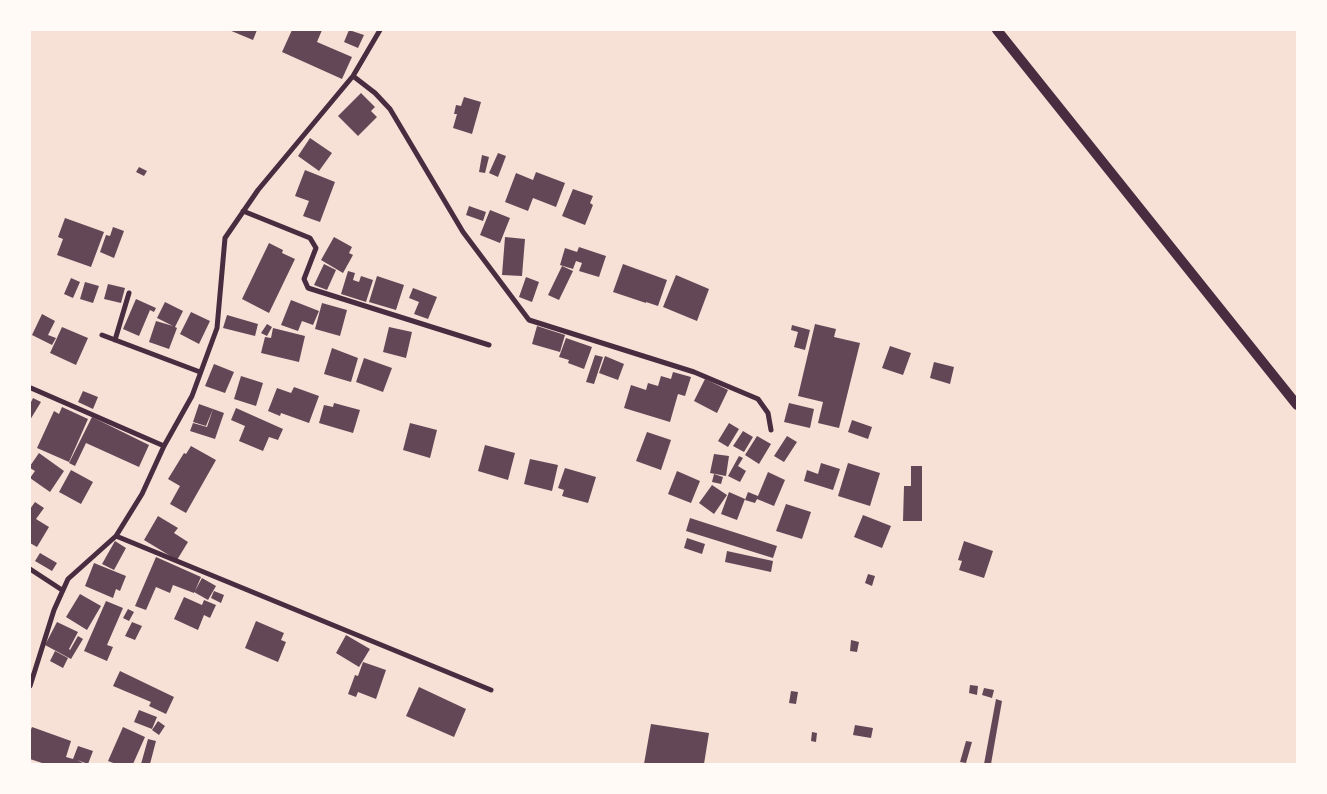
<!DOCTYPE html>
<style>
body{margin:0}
#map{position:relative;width:1327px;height:794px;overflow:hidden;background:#f7e1d7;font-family:Merriweather,serif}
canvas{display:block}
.frame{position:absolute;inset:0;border:31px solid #fffaf5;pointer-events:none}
</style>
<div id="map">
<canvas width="1327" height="794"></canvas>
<div class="frame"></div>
</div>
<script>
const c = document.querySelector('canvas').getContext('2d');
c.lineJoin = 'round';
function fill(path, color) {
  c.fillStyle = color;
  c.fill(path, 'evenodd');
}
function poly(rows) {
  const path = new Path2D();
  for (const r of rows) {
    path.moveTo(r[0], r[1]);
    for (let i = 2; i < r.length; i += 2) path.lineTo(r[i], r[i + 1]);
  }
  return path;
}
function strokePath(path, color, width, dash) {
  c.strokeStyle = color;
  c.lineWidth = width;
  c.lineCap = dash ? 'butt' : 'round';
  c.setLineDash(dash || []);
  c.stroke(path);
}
const building = poly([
 [229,30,257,30,253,40],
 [292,30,322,30,317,42,352,57,342,79,282,52],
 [349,30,364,35,358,48,344,42],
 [361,93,375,107,371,111,377,117,358,136,338,116],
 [464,97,481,102,472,134,453,128,457,114,454,114,456,105,461,106],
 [310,138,332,153,319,171,298,156],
 [498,153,506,156,498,177,489,173],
 [482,155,489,157,485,173,479,172],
 [139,167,147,171,144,176,136,172],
 [305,170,335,182,320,222,303,216,309,201,295,196],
 [536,172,565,183,556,207,533,198,528,211,505,202,516,173,533,180],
 [573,189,593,196,590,203,593,205,585,225,562,216],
 [469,206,486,212,483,221,466,215],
 [490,210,510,218,500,243,480,235],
 [65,218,104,232,91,267,57,255,63,239,58,237],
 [113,227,124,231,114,258,100,252,106,235,110,236],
 [334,237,352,247,349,253,353,255,343,273,321,260],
 [505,237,525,239,522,276,502,275],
 [269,243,283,250,282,253,295,259,269,313,242,299],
 [579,247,606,256,599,277,579,271,582,263,576,261,573,269,560,265,565,248,577,252],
 [324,264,336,270,327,290,314,285],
 [623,264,667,280,658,306,646,302,646,303,613,292],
 [562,266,573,271,559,300,548,295],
 [348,271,355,273,353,280,359,282,361,276,373,280,366,302,341,294],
 [676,275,709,289,697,321,663,307],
 [377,276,404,285,396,310,369,302],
 [526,277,539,282,532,302,519,297],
 [71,278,80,282,73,298,64,294],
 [85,282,99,286,93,303,80,299],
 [108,284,125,288,121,303,104,299],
 [413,288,437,297,428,319,414,314,419,302,409,298],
 [136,299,156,308,154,312,150,310,139,336,123,329],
 [291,300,319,311,313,325,302,321,298,331,281,325],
 [165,302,183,311,175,327,177,328,169,349,149,342,156,321,173,326,157,318],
 [322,303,347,310,340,336,315,329],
 [191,312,210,321,199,344,180,334],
 [42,314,55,321,48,335,56,338,52,345,32,335],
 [227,315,258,324,255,336,223,328],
 [267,324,272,327,267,336,261,333],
 [815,324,836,329,834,337,860,343,839,428,818,423,823,402,798,396],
 [792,325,810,330,805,350,794,347,798,332,791,330],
 [537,326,565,335,560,352,532,344],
 [62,327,88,338,76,365,50,353],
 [389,327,412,332,406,358,383,352],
 [273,328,305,336,299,362,261,353,265,337,271,338],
 [566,338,592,347,584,369,568,363,569,360,559,357],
 [890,346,911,353,903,375,882,368],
 [332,348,358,358,351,382,324,374],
 [595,355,603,357,594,384,586,382],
 [605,356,624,364,618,380,599,373],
 [364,358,392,368,383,392,356,382],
 [934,362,954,367,950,384,930,378],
 [214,364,234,372,225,393,205,386],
 [673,372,691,377,685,396,678,394,670,422,624,408,631,385,646,390,648,383,658,386,661,376,671,379],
 [241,376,263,383,256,406,234,399],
 [705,379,728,390,717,413,694,401],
 [294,387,319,396,309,423,281,413,280,416,268,411,277,388,291,393],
 [83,391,98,397,93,409,78,402],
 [33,398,41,402,30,420,30,404],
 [334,403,360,410,353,433,319,423,324,405,333,407],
 [789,403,814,409,810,428,784,422],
 [199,404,213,409,206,426,193,422],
 [62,407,88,419,69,462,37,448,54,411,59,414],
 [236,408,283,429,278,440,269,437,263,451,239,441,245,426,231,420],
 [213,409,224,413,215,439,190,431,193,423,207,427],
 [92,417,149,445,139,467,86,443,75,466,69,463],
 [852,420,872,427,868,439,848,432],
 [410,423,437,430,430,458,403,450],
 [729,423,739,429,728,447,718,441],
 [743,431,753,437,744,452,733,446],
 [647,432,671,440,661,470,636,461],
 [757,436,771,444,759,464,745,455],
 [787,436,797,442,784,462,774,456],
 [485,445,515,453,508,480,478,471],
 [191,446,216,460,186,513,170,504,180,486,168,479,184,453,186,454],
 [39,453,64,471,50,492,30,478,35,471,30,468,30,466],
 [714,454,729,456,726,476,710,473],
 [739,456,743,458,738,466,746,471,740,482,728,476],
 [530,459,558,465,552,491,524,484],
 [821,463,840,469,833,490,804,481,807,470,818,474],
 [848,463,880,473,870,506,838,496],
 [911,466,922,466,922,521,903,521,904,486,911,486],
 [565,468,596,477,588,503,562,496,564,490,558,488],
 [71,470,93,482,81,504,59,492],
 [677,471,700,481,691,503,668,494],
 [768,472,785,480,774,506,757,499,755,503,745,500,748,492,758,496],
 [714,474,723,477,721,484,712,482],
 [712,485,727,495,714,514,699,503],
 [729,492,745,499,737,520,721,514],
 [35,502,44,508,36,519,49,527,37,547,30,543,30,509],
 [786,504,811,512,802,539,776,531],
 [863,515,891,526,882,548,854,537],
 [158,516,178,528,174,533,188,542,177,560,144,540],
 [690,518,777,546,773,558,686,531],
 [687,538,705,544,702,554,684,548],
 [115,541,126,548,114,570,102,564],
 [964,541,993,551,984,578,959,570,962,561,958,560],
 [727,551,773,561,771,572,725,562],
 [40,553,57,563,52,571,35,561],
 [156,557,201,577,195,591,202,578,216,586,208,600,194,592,194,593,173,585,170,593,156,587,146,610,135,606],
 [94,563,126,576,120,591,116,589,113,598,85,586],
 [868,574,875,576,872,586,865,583],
 [214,591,224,595,221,603,211,598],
 [80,594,101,606,87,630,66,617],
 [184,597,202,605,204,600,216,605,210,618,204,615,198,630,174,619],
 [106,601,123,608,107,645,113,647,107,661,84,651],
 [128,609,134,612,129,621,123,618],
 [256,621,284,633,281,640,286,642,278,662,245,648],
 [57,622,78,632,69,649,70,650,78,636,83,639,71,659,45,645],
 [132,622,142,626,135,640,125,636],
 [346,635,370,649,359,667,336,653],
 [851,640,859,642,857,652,850,651],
 [55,651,68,658,63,668,50,661],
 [363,662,386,670,376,699,358,692,356,697,348,694,355,675,358,676],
 [120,671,174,697,166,714,149,706,151,702,113,686],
 [970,685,978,686,977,695,969,693],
 [419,687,466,709,454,737,406,716],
 [984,688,994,690,992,698,982,695],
 [791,691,798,692,796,704,789,703],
 [996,699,1002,701,991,764,984,764],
 [139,710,157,717,152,729,134,722],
 [158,721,165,726,159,735,152,730],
 [651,724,709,733,704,764,644,764],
 [855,725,873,728,871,738,853,735],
 [32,727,71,741,66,757,73,759,78,746,93,751,88,764,77,760,85,764,45,764,30,759,30,732],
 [123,727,145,737,133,764,116,764,108,761],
 [812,732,817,733,816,742,811,741],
 [148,739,156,741,150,764,141,764],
 [966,741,972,742,966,763,960,762]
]);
const minor = poly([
 [353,76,375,93,390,109,463,232,529,320,694,372,758,399,768,413,771,430],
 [243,211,310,238,316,248,304,279,308,288,489,345],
 [102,335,200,372],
 [115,340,129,293],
 [31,388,164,446],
 [116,536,491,690],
 [30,569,62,590],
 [30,686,54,610,68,579,116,536,142,494,164,446,192,396,217,328,225,238,258,190,353,76,380,30]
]);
const secondary = poly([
 [997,30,1297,405]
]);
fill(building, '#644757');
strokePath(minor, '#4a2c40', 5);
strokePath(secondary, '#4a2c40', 10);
</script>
